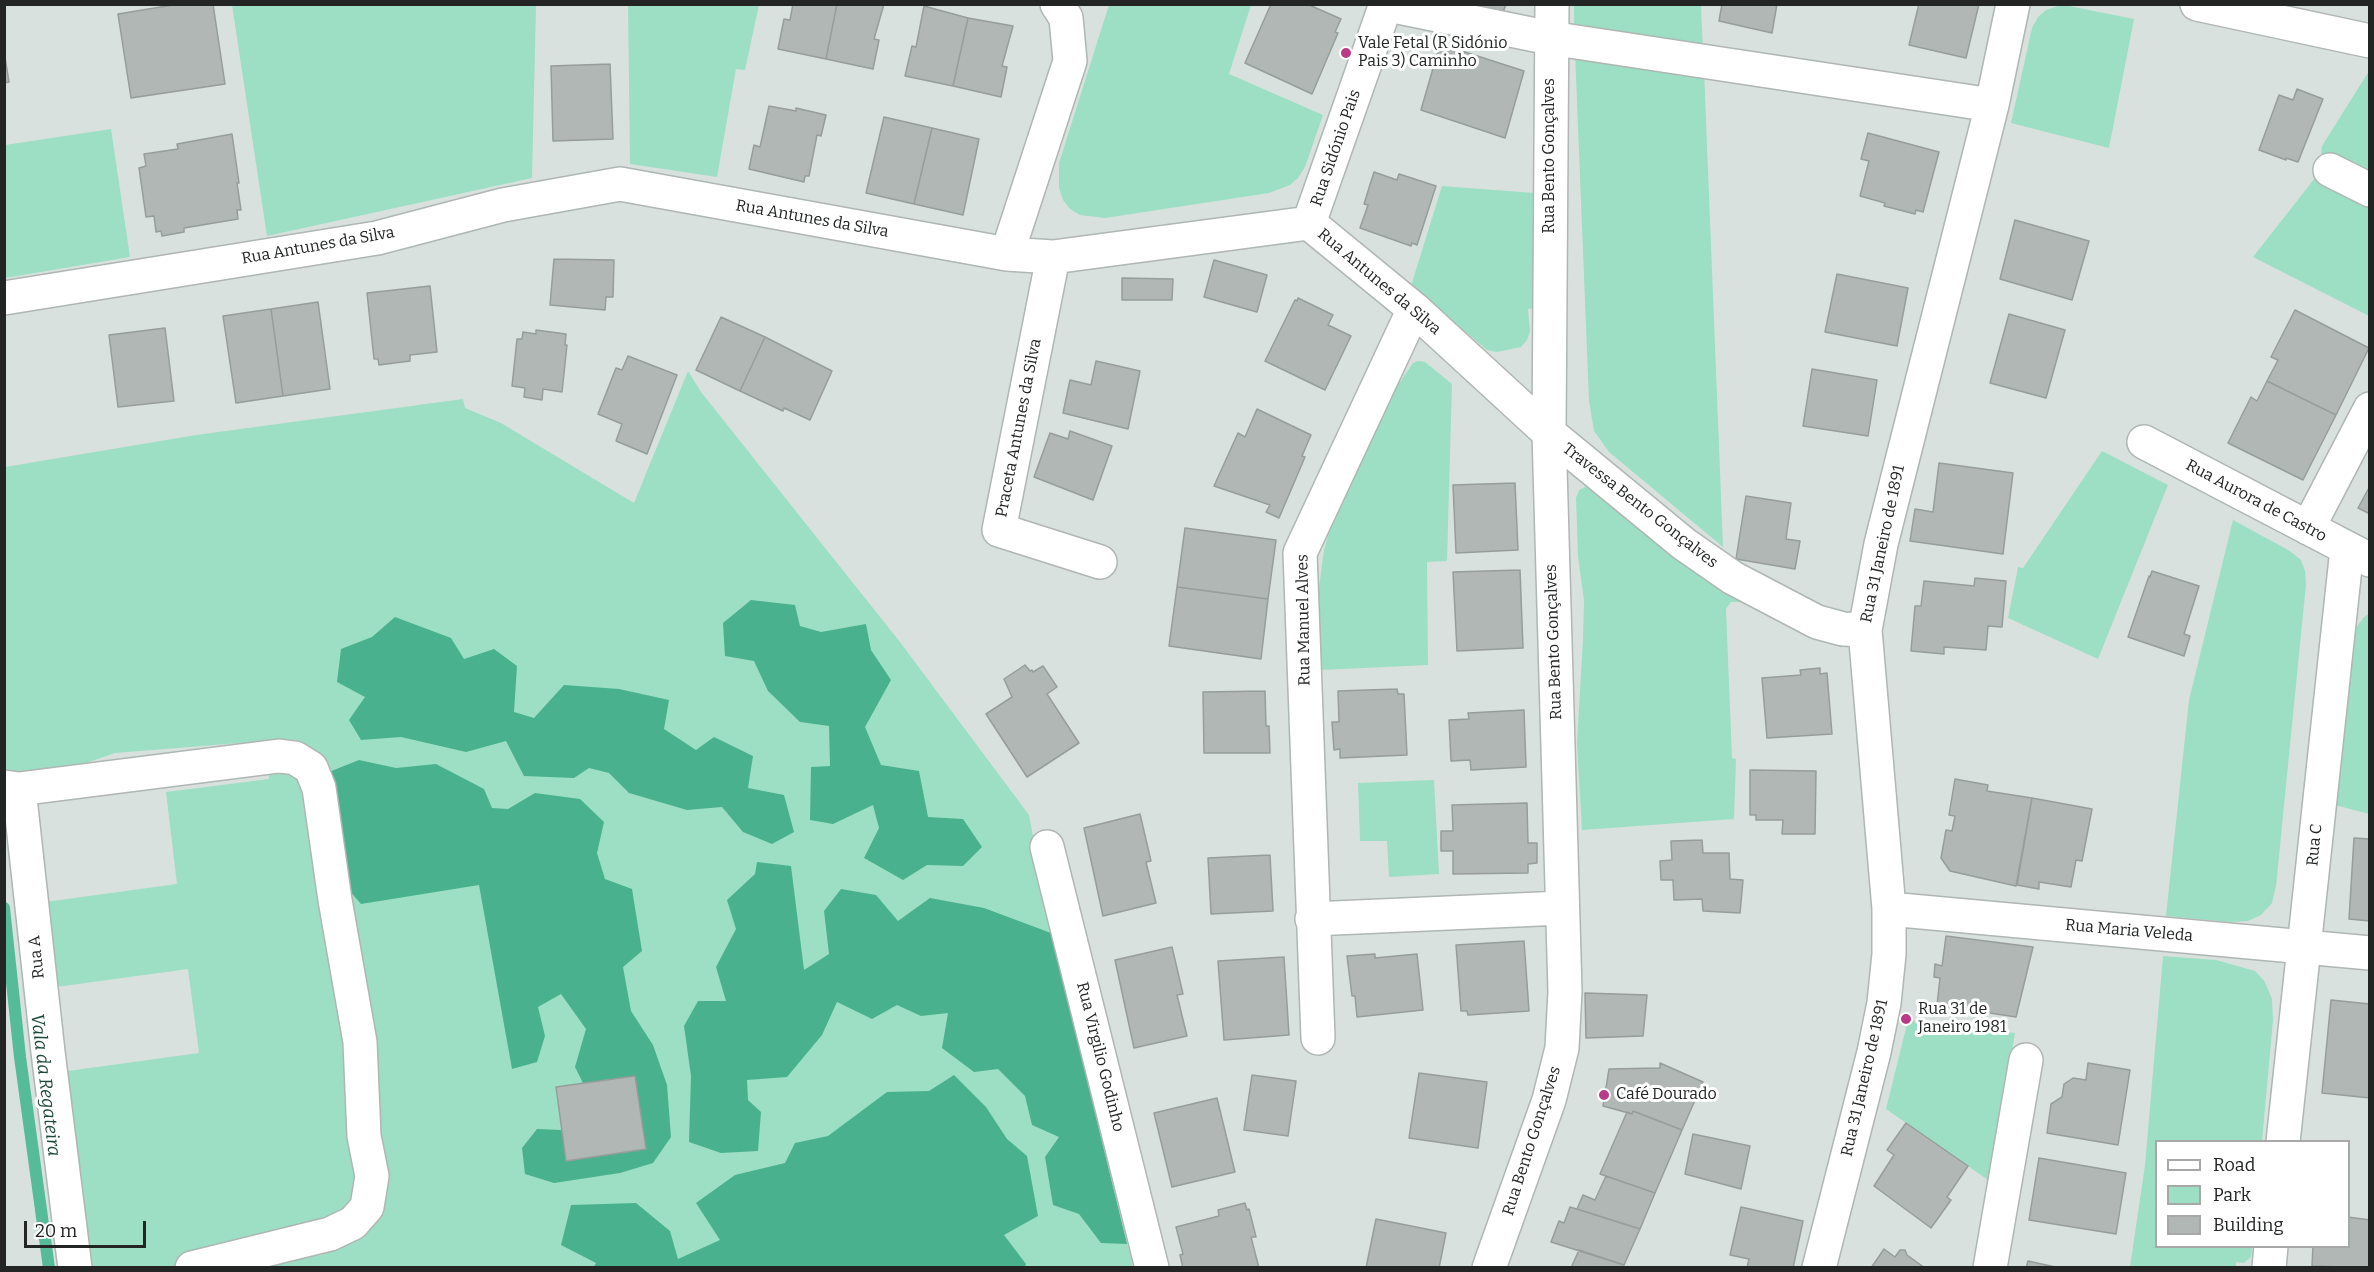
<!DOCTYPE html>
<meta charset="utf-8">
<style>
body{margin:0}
#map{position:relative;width:2374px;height:1272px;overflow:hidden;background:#d9e1de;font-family:Bitter,serif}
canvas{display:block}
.frame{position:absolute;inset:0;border:6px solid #222524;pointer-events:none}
.legend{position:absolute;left:2155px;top:1140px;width:195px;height:108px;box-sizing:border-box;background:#fff;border:2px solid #a7a8a7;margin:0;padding:8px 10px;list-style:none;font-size:18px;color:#222524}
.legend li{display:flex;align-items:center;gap:12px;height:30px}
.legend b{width:30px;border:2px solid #a7a8a7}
.scale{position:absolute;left:24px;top:1221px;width:122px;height:27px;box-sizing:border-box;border:3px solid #222524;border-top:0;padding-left:8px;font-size:18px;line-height:21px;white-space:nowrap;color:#222524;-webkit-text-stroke:4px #fff;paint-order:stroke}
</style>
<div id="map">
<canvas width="2374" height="1272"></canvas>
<div class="frame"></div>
<ul class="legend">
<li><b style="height:8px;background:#fff"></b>Road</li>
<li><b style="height:16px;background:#9cdfc4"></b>Park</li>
<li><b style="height:16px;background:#b0b7b4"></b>Building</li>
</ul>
<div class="scale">20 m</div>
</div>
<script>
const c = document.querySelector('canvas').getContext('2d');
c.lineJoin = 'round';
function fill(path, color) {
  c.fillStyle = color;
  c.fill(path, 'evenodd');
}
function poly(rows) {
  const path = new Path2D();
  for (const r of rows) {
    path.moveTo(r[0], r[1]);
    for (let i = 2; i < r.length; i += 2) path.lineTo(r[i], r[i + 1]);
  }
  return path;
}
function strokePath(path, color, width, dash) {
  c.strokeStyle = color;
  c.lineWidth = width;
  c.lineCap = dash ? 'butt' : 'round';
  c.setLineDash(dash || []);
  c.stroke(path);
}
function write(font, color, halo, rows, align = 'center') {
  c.font = font + ' Bitter,serif';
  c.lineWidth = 6;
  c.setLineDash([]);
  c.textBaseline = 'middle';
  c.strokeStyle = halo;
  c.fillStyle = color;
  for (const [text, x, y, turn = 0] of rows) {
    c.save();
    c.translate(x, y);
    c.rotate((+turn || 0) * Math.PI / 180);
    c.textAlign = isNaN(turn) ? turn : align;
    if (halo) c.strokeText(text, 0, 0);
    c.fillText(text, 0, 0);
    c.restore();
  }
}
const green = poly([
 [232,5,536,5,532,178,267,236],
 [628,5,759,5,745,70,736,69,717,177,630,164],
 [1109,5,1251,5,1229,74,1323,115,1305,167,1298,178,1290,185,1269,193,1105,218,1080,215,1070,209,1063,200,1059,188,1059,163],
 [1574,5,1701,5,1703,52,1574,32],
 [2058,6,2069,6,2134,19,2109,148,2011,123,2032,28,2038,17,2046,10],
 [1575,52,1704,70,1723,547,1609,452,1594,431,1589,401],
 [2369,71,2369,178,2321,154,2322,146],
 [111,129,130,257,5,278,5,145],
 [2318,174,2369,200,2369,316,2253,257],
 [1442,186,1534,193,1538,308,1528,309,1530,331,1527,340,1521,347,1497,352,1487,350,1411,286],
 [1418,361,1425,362,1452,384,1447,561,1427,562,1428,665,1320,670,1319,587,1324,550,1331,525,1391,395,1413,363],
 [688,371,701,392,900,642,1029,815,1051,933,1133,1267,91,1267,61,1081,68,1071,199,1053,188,969,56,987,45,902,177,884,166,792,269,779,265,741,115,753,63,771,5,775,5,467,196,435,463,399,465,408,501,423,634,503],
 [2102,451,2168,485,2098,659,2008,618,2018,567,2023,568],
 [1585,487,1595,490,1705,579,1742,602,1731,602,1726,609,1732,758,1736,759,1734,819,1582,830,1577,743,1583,639,1584,601,1578,556,1576,498,1579,490],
 [2233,520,2290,551,2301,560,2305,571,2306,584,2276,886,2272,903,2261,915,2248,921,2230,922,2166,916,2189,700],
 [2369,614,2369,814,2335,805,2355,629,2364,617],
 [1434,780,1439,874,1389,877,1387,841,1360,841,1358,783],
 [2163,956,2216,960,2255,971,2265,982,2272,999,2273,1020,2262,1141,2156,1142,2156,1246,2252,1247,2251,1257,2244,1263,2236,1262,2236,1267,2130,1267,2145,1165],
 [1908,1020,2015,1033,1991,1182,1886,1109]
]);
const forest = poly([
 [751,600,795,605,800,626,821,632,866,624,871,650,891,680,865,727,881,765,919,771,928,817,963,819,982,847,963,866,927,865,903,880,864,858,879,828,873,805,833,824,810,820,811,767,830,766,829,726,800,722,768,691,754,661,725,656,723,623],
 [395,617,451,638,464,659,494,649,517,666,514,712,534,718,564,685,619,689,669,700,664,729,696,750,714,737,753,756,748,788,784,795,794,832,772,844,743,832,722,807,687,810,629,793,609,773,589,768,574,778,524,776,506,741,466,752,401,737,361,740,349,720,365,697,337,682,341,649,372,637],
 [359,760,396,768,436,764,484,789,492,808,508,809,535,793,580,799,604,822,597,853,605,879,632,889,642,951,623,967,631,1011,653,1045,667,1085,671,1137,653,1163,620,1173,554,1183,525,1174,522,1148,537,1129,562,1130,567,1161,646,1149,635,1076,583,1083,575,1067,586,1029,561,994,538,1007,545,1036,537,1062,512,1069,479,885,361,904,341,881,329,772],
 [757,862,791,866,804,970,829,954,824,911,841,889,876,895,898,921,930,898,984,908,1051,933,1127,1244,1101,1243,1079,1214,1053,1205,1045,1157,1059,1137,1032,1125,1025,1096,998,1069,974,1072,942,1048,948,1013,921,1016,897,1005,872,1019,837,1002,822,1035,787,1077,747,1080,748,1100,761,1112,758,1151,721,1153,689,1142,691,1076,684,1026,698,1001,726,1001,716,967,736,929,727,900,755,874],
 [954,1075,986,1107,1007,1139,1027,1156,1038,1216,1004,1235,1026,1264,1025,1267,593,1268,596,1263,561,1245,571,1205,636,1203,670,1231,678,1259,720,1240,696,1203,735,1175,785,1163,795,1143,828,1136,887,1092,929,1091]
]);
const stream = poly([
 [4,908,20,1057,49,1268]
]);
const building = poly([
 [179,4,213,4,225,84,131,98,118,14,179,4],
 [793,4,837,4,826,59,778,49,784,19,790,20,793,4],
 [837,4,884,4,874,39,879,40,873,69,826,59,837,4],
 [1271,4,1307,4,1341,19,1335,32,1338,33,1312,94,1245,63,1271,4],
 [1461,4,1506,4,1501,18,1461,4],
 [1722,4,1777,4,1772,33,1719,21,1722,4],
 [1919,4,1979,4,1966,58,1909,45,1919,4],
 [924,6,968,18,953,86,905,76,912,46,916,47,924,6],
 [968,18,1013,26,1002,66,1007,67,1001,97,953,86,968,18],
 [1440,44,1524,71,1505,138,1421,110,1440,44],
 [4,51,9,82,4,83,4,51],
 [610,64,613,139,553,141,551,66,610,64],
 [2297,89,2323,99,2298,162,2286,158,2286,160,2259,150,2279,95,2293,100,2297,89],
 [769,106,796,111,796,108,826,115,821,136,817,135,809,176,805,176,804,182,749,169,754,145,760,147,769,106],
 [884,117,932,128,914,204,866,193,884,117],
 [932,128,979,139,963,215,914,204,932,128],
 [1868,133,1939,152,1923,212,1916,210,1915,214,1884,206,1885,203,1860,196,1869,161,1861,159,1868,133],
 [232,134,239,183,237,183,241,210,237,210,238,219,184,228,184,232,162,236,161,231,156,232,154,216,146,217,139,168,146,166,144,154,178,149,177,144,232,134],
 [1374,172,1397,180,1399,174,1436,186,1417,245,1412,243,1411,246,1360,228,1368,205,1364,204,1374,172],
 [2015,220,2089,241,2072,300,2000,279,2015,220],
 [554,259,614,260,613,297,606,297,605,310,550,305,554,259],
 [1214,260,1267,275,1257,312,1204,297,1214,260],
 [1837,274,1908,288,1897,346,1825,332,1837,274],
 [1122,278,1173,279,1172,300,1122,300,1122,278],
 [430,286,437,352,410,355,410,361,379,365,378,359,374,359,367,293,430,286],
 [1298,298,1333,315,1328,325,1351,336,1325,390,1265,361,1295,300,1297,301,1298,298],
 [318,302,330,389,283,396,271,309,318,302],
 [271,309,283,396,236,403,223,316,271,309],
 [2295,310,2369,348,2336,415,2267,381,2278,360,2271,357,2295,310],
 [2009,314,2065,330,2046,398,1990,383,2009,314],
 [721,317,765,337,740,391,696,370,721,317],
 [165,328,174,401,118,407,109,335,165,328],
 [536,330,566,334,565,345,567,345,562,392,543,389,542,400,524,397,525,388,512,386,517,339,522,339,523,332,536,334,536,330],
 [765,337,832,371,810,420,784,408,783,411,740,391,765,337],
 [628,356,677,375,647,454,616,441,622,424,598,414,616,368,622,370,628,356],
 [1096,361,1140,371,1128,429,1063,413,1070,380,1091,385,1096,361],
 [1812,369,1877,380,1868,436,1803,426,1812,369],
 [2267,381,2336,415,2303,480,2228,443,2251,397,2257,401,2267,381],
 [1257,409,1311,435,1302,456,1305,457,1279,518,1266,512,1270,505,1214,486,1238,433,1245,437,1257,409],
 [1070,431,1112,446,1093,500,1034,477,1050,433,1068,439,1070,431],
 [1939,463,2013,473,2003,554,1910,541,1915,509,1933,512,1939,463],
 [1515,483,1518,550,1456,553,1453,485,1515,483],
 [2370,486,2370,514,2358,508,2370,486],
 [1746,496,1791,503,1786,539,1800,541,1795,569,1736,559,1746,496],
 [1185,528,1276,540,1268,599,1177,587,1185,528],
 [1520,570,1523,648,1457,651,1453,572,1520,570],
 [2152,571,2199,586,2184,634,2190,636,2184,656,2128,637,2149,576,2150,577,2152,571],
 [1975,578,2006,581,2002,627,1988,626,1986,650,1944,647,1944,654,1911,651,1915,606,1921,606,1924,581,1974,586,1975,578],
 [1177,587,1268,599,1261,659,1169,646,1177,587],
 [1025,665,1030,671,1032,670,1033,672,1043,666,1057,687,1047,694,1079,743,1027,777,986,714,1012,697,1004,679,1025,665],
 [1820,668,1820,674,1827,673,1832,734,1767,738,1762,678,1801,675,1800,670,1820,668],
 [1397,689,1398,694,1404,694,1407,755,1340,758,1340,749,1334,750,1332,722,1339,722,1338,691,1397,689],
 [1265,691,1266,726,1269,726,1270,753,1204,753,1203,692,1265,691],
 [1524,710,1526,767,1471,770,1470,760,1451,761,1449,720,1469,719,1468,713,1524,710],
 [1750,770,1816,771,1815,834,1782,834,1783,820,1756,820,1756,815,1750,815,1750,770],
 [1955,779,1988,785,1987,791,2032,798,2016,886,1950,871,1941,858,1946,830,1952,831,1955,816,1949,815,1955,779],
 [2032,798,2092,809,2082,861,2076,860,2071,887,2039,882,2039,889,2017,885,2032,798],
 [1527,803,1528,843,1537,843,1537,863,1528,864,1528,873,1453,874,1453,851,1441,851,1441,831,1453,831,1452,805,1527,803],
 [1140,814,1151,861,1146,862,1156,903,1103,916,1084,828,1140,814],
 [2354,838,2370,839,2370,921,2349,919,2354,838],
 [1702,840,1703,853,1729,853,1730,879,1743,880,1740,913,1703,911,1702,899,1674,900,1673,880,1661,880,1660,861,1672,860,1671,841,1702,840],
 [1270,855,1273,911,1211,914,1208,858,1270,855],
 [1946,936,2033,947,2016,1017,1937,1005,1940,978,1934,977,1935,964,1942,966,1946,936],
 [1524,941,1529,1011,1468,1015,1467,1011,1461,1011,1456,945,1524,941],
 [1172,947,1183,994,1177,995,1187,1036,1134,1048,1115,960,1172,947],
 [1375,954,1375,958,1417,954,1423,1010,1357,1017,1355,996,1352,996,1347,956,1375,954],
 [1284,957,1289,1035,1224,1040,1218,961,1284,957],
 [1585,993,1647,995,1643,1036,1586,1038,1585,993],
 [2331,1000,2370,1004,2370,1098,2322,1093,2331,1000],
 [1660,1063,1703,1082,1682,1130,1633,1111,1632,1114,1603,1106,1609,1069,1660,1068,1660,1063],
 [2088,1063,2130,1070,2118,1145,2047,1133,2051,1104,2062,1097,2064,1084,2073,1078,2086,1080,2088,1063],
 [1419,1073,1487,1082,1478,1148,1409,1138,1419,1073],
 [1252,1075,1296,1081,1288,1136,1244,1130,1252,1075],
 [635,1076,646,1149,566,1161,556,1087,635,1076],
 [1217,1098,1235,1172,1172,1187,1154,1113,1217,1098],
 [1633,1111,1682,1130,1655,1193,1600,1174,1627,1112,1632,1114,1633,1111],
 [1906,1123,1968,1166,1947,1197,1951,1200,1931,1228,1874,1186,1894,1155,1887,1150,1906,1123],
 [1693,1134,1750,1146,1741,1189,1685,1174,1693,1134],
 [2039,1158,2126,1173,2116,1234,2029,1220,2039,1158],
 [1606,1176,1655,1193,1640,1229,1577,1209,1583,1195,1595,1200,1606,1176],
 [1245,1203,1247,1210,1249,1209,1256,1237,1251,1237,1259,1268,1183,1268,1180,1255,1183,1254,1176,1227,1219,1216,1218,1210,1245,1203],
 [1570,1207,1640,1229,1624,1265,1551,1242,1559,1221,1564,1223,1570,1207],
 [1741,1207,1803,1221,1793,1268,1747,1268,1749,1259,1730,1255,1741,1207],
 [2348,1217,2370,1220,2370,1268,2312,1266,2313,1246,2348,1246,2348,1217],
 [1376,1219,1446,1233,1439,1268,1366,1268,1376,1219],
 [1884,1249,1895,1257,1900,1250,1905,1250,1907,1255,1925,1268,1871,1268,1884,1249],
 [1579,1250,1624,1265,1623,1268,1571,1268,1579,1250],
 [2028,1261,2060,1268,2026,1268,2028,1261]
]);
const street = poly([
 [1384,4,1550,38,1992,105],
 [2197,4,2370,41],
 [2330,170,2370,190],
 [1309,223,1386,4],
 [1007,254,1070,61,1066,18,1057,4],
 [1053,257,999,530,1100,562],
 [4,298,377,238,503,205,620,184,1007,254,1053,257,1309,223,1414,309,1549,433,1684,544,1733,578,1817,622,1843,629,1865,630],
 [2144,442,2370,560],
 [2308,528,2370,409],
 [4,787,19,789,279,756,295,758,311,768,319,788,335,900,360,1042,364,1136,372,1176,367,1207,353,1223,330,1234,192,1268],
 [19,789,48,1052,75,1268],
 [1047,847,1152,1268],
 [1889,909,2370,953],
 [1312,919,1562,908],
 [1318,1038,1300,553,1414,309],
 [2283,1142,2347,549],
 [1489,1268,1549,1100,1562,1048,1565,991,1549,433,1552,4],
 [1819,1268,1874,1052,1884,1003,1889,954,1889,909,1865,630,1881,544,1992,105,2013,4],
 [1990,1268,2026,1060],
 [2269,1268,2271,1246]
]);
const markers = [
 [1346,53,6,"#b93a86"],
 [1906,1019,6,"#b93a86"],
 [1604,1095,6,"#b93a86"]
];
const poiNames = [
 ["Vale Fetal (R Sidónio",1358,44],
 ["Pais 3) Caminho",1358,62],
 ["Rua 31 de",1918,1010],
 ["Janeiro 1981",1918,1028],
 ["Café Dourado",1616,1095]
];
const streetNames = [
 ["Rua Sidónio Pais",1336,148,-71],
 ["Rua Bento Gonçalves",1550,156,-90],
 ["Rua Antunes da Silva",812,219,10],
 ["Rua Antunes da Silva",318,246,-10],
 ["Rua Antunes da Silva",1379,282,40],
 ["Praceta Antunes da Silva",1019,428,-79],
 ["Rua Aurora de Castro",2256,501,28],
 ["Travessa Bento Gonçalves",1640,506,38],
 ["Rua 31 Janeiro de 1891",1883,544,-78],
 ["Rua Manuel Alves",1304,620,-91],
 ["Rua Bento Gonçalves",1554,642,-92],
 ["Rua C",2315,845,-84],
 ["Rua Maria Veleda",2129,931,5],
 ["Rua A",37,957,-96],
 ["Rua Virgilio Godinho",1100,1057,76],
 ["Rua 31 Janeiro de 1891",1865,1078,-77],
 ["Rua Bento Gonçalves",1532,1141,-72]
];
const waterNames = [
 ["Vala da Regateira",45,1085,83]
];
fill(green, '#9cdfc4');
fill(forest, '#4ab18e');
strokePath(stream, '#55bb98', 12);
fill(building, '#b0b7b4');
strokePath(building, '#969d9a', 1.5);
strokePath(street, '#afb6b3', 36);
strokePath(street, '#fff', 33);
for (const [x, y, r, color] of markers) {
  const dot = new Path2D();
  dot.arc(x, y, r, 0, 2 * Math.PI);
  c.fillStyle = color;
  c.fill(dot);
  strokePath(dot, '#fff', 2);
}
write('16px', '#222524', '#fff', poiNames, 'left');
write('16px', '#222524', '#fff', streetNames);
write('italic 18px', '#1d493a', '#fff', waterNames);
</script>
